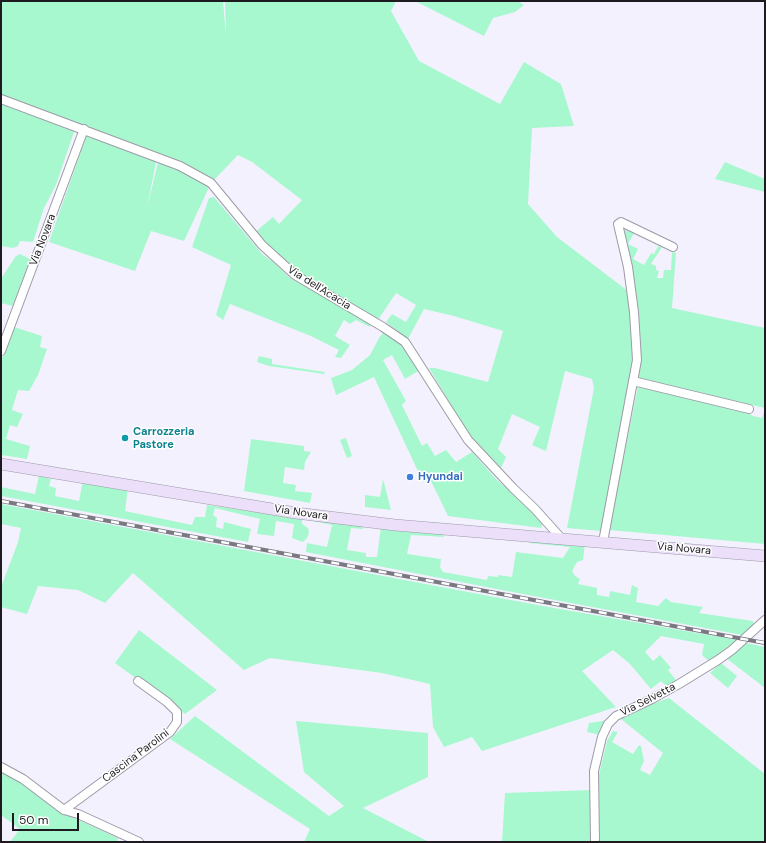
<!DOCTYPE html>
<style>
body{margin:0}
#map{position:relative;width:766px;height:843px;overflow:hidden;background:#f4f1ff;font-family:"DM Sans",sans-serif}
canvas{display:block}
.frame{position:absolute;inset:0;border:2px solid #1d1b20;pointer-events:none}
.scale{position:absolute;left:12px;top:813px;width:67px;height:18px;box-sizing:border-box;border:2px solid #1d1b20;border-top:0;padding-left:5px;font-size:12px;line-height:14px;white-space:nowrap;color:#1d1b20;-webkit-text-stroke:3px #fff;paint-order:stroke}
</style>
<div id="map">
<canvas width="766" height="843"></canvas>
<div class="frame"></div>
<div class="scale">50 m</div>
</div>
<script>
const c = document.querySelector('canvas').getContext('2d');
c.lineJoin = 'round';
function fill(path, color) {
  c.fillStyle = color;
  c.fill(path, 'evenodd');
}
function poly(rows) {
  const path = new Path2D();
  for (const r of rows) {
    path.moveTo(r[0], r[1]);
    for (let i = 2; i < r.length; i += 2) path.lineTo(r[i], r[i + 1]);
  }
  return path;
}
function strokePath(path, color, width, dash) {
  c.strokeStyle = color;
  c.lineWidth = width;
  c.lineCap = dash ? 'butt' : 'round';
  c.setLineDash(dash || []);
  c.stroke(path);
}
function write(font, color, halo, rows, align = 'center') {
  c.font = font + ' "DM Sans",sans-serif';
  c.lineWidth = 3;
  c.setLineDash([]);
  c.textBaseline = 'middle';
  c.strokeStyle = halo;
  c.fillStyle = color;
  for (const [text, x, y, turn = 0] of rows) {
    c.save();
    c.translate(x, y);
    c.rotate((+turn || 0) * Math.PI / 180);
    c.textAlign = isNaN(turn) ? turn : align;
    if (halo) c.strokeText(text, 0, 0);
    c.fillText(text, 0, 0);
    c.restore();
  }
}
const green = poly([
 [1,1,223,1,226,36,225,1,396,1,391,11,419,61,500,104,524,62,561,84,574,126,532,128,528,204,557,237,628,291,634,359,629,381,601,531,567,528,594,388,592,379,565,371,546,451,532,445,540,427,512,414,498,449,506,457,500,470,470,437,429,368,435,368,488,382,503,331,454,316,424,309,408,339,386,322,392,314,406,322,416,305,396,293,378,320,297,273,254,233,273,217,279,224,302,200,252,162,238,155,211,183,184,241,151,231,135,271,49,242,88,131,157,157,147,208,159,158,182,163,1,95],
 [415,1,518,1,524,5,515,12,493,18,484,36],
 [1,104,62,126,76,126,56,185,44,208,33,242,20,241,18,246,13,248,1,246],
 [725,162,765,179,765,192,715,179],
 [214,197,263,255,272,261,290,278,371,323,370,327,356,320,350,324,344,320,335,336,350,345,341,358,335,357,339,350,311,336,230,304,223,320,216,315,231,265,192,247,209,198],
 [625,230,634,233,628,244,638,249,633,259,644,265,651,253,654,254,658,246,662,247,651,264,656,266,656,270,659,271,657,278,663,278,664,270,671,270,672,252,676,253,672,308,765,328,765,408,637,379,641,361,639,339,622,234],
 [20,254,30,259,13,306,1,303,1,279,15,257],
 [14,327,42,336,40,347,47,349,38,375,29,391,18,390,12,410,23,414,17,427,10,425,6,439,30,446,27,459,1,455,1,361],
 [387,332,403,343,420,370,405,379,392,355,383,360,406,401,402,405,422,446,427,443,435,456,446,450,456,462,472,452,496,479,539,517,543,521,542,526,541,528,448,516,430,479,423,482,374,377,336,395,331,378,352,370,370,355,379,338,383,333],
 [259,356,272,359,272,364,325,372,324,374,269,366,257,362],
 [638,386,743,410,753,416,762,418,765,409,765,544,609,530],
 [346,438,352,456,347,458,340,440],
 [251,439,304,446,304,451,311,452,305,462,304,470,285,467,283,483,296,485,295,491,312,493,310,503,244,491],
 [39,476,51,479,49,486,56,488,55,496,79,501,83,480,128,488,125,511,192,525,195,517,205,517,207,505,255,512,256,508,302,515,302,524,308,528,309,532,307,538,303,542,292,538,294,524,276,521,274,536,257,534,260,519,215,508,213,515,217,518,216,527,223,529,224,522,251,529,248,542,1,496,1,487,35,494],
 [383,479,391,510,365,507,365,495,380,497],
 [1,504,532,604,737,640,710,662,702,655,704,644,661,636,645,652,653,661,660,655,671,668,668,670,676,680,667,687,661,681,651,689,630,664,613,650,582,671,616,707,482,751,472,737,444,747,433,727,430,684,382,673,270,658,244,670,133,573,105,603,78,590,38,586,27,614,1,607,1,587,18,542,21,528,1,524],
 [308,520,362,524,363,529,351,528,347,550,366,553,366,557,377,557,381,527,444,534,444,537,411,535,407,554,441,559,440,567,443,572,487,580,488,576,498,577,498,575,512,577,516,552,563,558,570,547,529,543,529,538,585,543,583,560,577,562,572,571,575,576,580,579,578,584,597,588,597,595,609,597,610,591,630,595,632,585,638,588,636,602,658,606,666,598,671,602,703,607,699,613,753,621,754,625,742,635,512,592,306,552,307,543,327,547,332,525],
 [139,630,217,690,185,714,115,663],
 [746,643,765,647,765,688,726,658,737,651],
 [721,663,737,676,728,688,710,673],
 [669,698,765,774,765,842,600,842,597,783,607,741,613,731,618,732,612,742,633,754,639,745,641,746,644,761,640,770,650,775,663,753,621,719,652,704],
 [195,716,329,816,344,806,304,772,296,721,428,733,428,777,363,808,429,842,304,842,310,829,170,739],
 [608,720,600,735,587,732,589,723],
 [1,770,21,782,61,812,118,838,117,842,10,842,20,829,1,815,1,808,3,806,1,805],
 [591,790,591,842,502,842,505,793]
]);
const minor = poly([
 [1,99,180,166,211,183,262,245,295,275,383,327,405,342,468,440,513,488,535,509,562,539],
 [1,351,84,129],
 [633,381,749,409],
 [603,542,637,360,634,312,628,267,618,224,621,222,673,247],
 [1,767,23,779,64,810,170,732,177,722,177,712,167,702,138,681],
 [64,810,78,814,139,842],
 [595,842,594,771,602,737,608,724,616,716,652,699,679,684,718,660,732,650,765,620]
]);
const secondary = poly([
 [1,464,296,513,395,525,765,556]
]);
const rail = poly([
 [1,501,765,643]
]);
const markers = [
 [125,438,4,"#0f9aa8"],
 [410,477,4,"#3f7fe0"]
];
const streetNames = [
 ["Via Novara",43,240,-69],
 ["Via dell'Acacia",319,288,32],
 ["Via Novara",301,513,8],
 ["Via Novara",684,549,5],
 ["Via Selvetta",648,700,-27],
 ["Cascina Parolini",136,756,-37]
];
const cultureNames = [
 ["Carrozzeria",133,432],
 ["Pastore",133,445]
];
const shopNames = [
 ["Hyundai",418,477]
];
fill(green, '#a7f8ce');
strokePath(minor, '#9d9aa7', 10);
strokePath(secondary, '#9d9aa7', 12);
strokePath(minor, '#fff', 8);
strokePath(secondary, '#ecdff9', 11);
strokePath(rail, '#7a7881', 4);
strokePath(rail, '#fff', 2.5, [8]);
for (const [x, y, r, color] of markers) {
  const dot = new Path2D();
  dot.arc(x, y, r, 0, 2 * Math.PI);
  c.fillStyle = color;
  c.fill(dot);
  strokePath(dot, '#fff', 1.5);
}
write('11px', '#1d1b20', '#fff', streetNames);
write('bold 11px', '#0d838f', '#fff', cultureNames, 'left');
write('bold 11px', '#366cbe', '#fff', shopNames, 'left');
</script>
